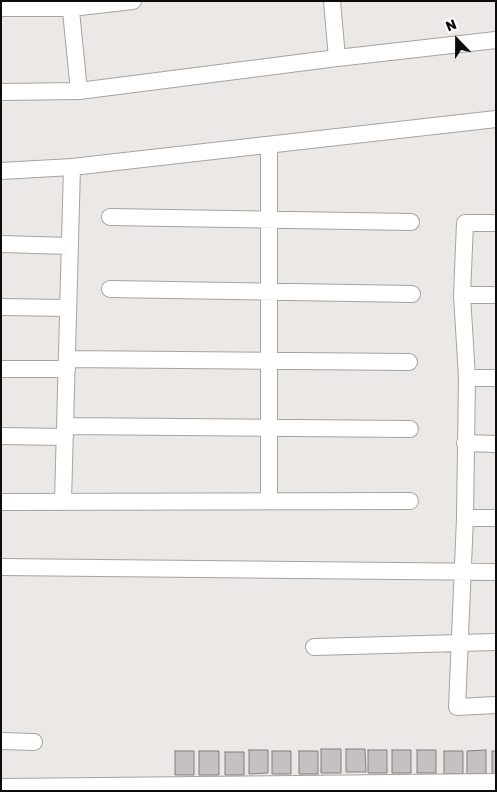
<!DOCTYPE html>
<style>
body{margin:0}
#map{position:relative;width:497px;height:792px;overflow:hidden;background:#ece8e5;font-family:Rubik,sans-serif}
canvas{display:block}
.frame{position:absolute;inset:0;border:2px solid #0e0c0b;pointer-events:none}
.north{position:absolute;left:432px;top:15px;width:50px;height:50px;-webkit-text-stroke:4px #fff;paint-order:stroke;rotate:338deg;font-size:14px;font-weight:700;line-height:20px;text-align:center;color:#0e0c0b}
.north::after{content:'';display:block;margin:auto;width:18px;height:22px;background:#0e0c0b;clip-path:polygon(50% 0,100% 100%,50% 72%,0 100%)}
</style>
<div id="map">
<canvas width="497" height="792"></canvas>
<div class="frame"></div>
<div class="north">N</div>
</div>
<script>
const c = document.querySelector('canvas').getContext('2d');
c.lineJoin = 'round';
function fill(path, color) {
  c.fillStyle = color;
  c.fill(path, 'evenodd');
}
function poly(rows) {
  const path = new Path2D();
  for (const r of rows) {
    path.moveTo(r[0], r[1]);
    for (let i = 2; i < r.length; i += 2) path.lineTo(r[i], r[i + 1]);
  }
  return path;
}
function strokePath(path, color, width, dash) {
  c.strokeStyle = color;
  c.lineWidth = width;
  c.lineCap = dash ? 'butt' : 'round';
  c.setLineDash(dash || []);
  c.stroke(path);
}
const building = poly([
 [321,749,341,749,341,773,321,773,321,749],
 [346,749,365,749,366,772,346,772,346,749],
 [249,750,268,750,268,773,249,774,249,750],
 [368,750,387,750,387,773,368,773,368,750],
 [392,750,411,750,411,773,392,773,392,750],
 [417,750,436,750,436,773,417,773,417,750],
 [486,750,486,774,467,774,467,751,486,750],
 [175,751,194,751,194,775,175,775,175,751],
 [199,751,219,751,219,775,199,775,199,751],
 [272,751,291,751,291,774,272,774,272,751],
 [299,751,318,751,318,774,299,774,299,751],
 [444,751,463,751,463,774,444,774,444,751],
 [492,751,496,751,496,774,492,774,492,751],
 [225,752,244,752,244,775,225,775,225,752]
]);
const minor = poly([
 [70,1,79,91],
 [332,1,337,58],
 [1,8,71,8,133,1],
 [1,92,79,91,337,58,496,40],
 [1,171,72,167,496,119],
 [110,217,411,222],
 [496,223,465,223,462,295,467,378,465,518,496,518],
 [1,244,70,246],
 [110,289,412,294],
 [462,295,496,295],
 [1,307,68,308],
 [67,359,409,362],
 [1,369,67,369],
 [467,378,496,378],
 [65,426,410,429],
 [1,436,65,437],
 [465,443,496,444],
 [63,501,72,167],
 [269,501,269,145],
 [1,502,410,501],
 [465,518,457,707,496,705],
 [1,567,496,572],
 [314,647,496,642],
 [1,741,34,742],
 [1,787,496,782]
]);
fill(building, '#c5c0c1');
strokePath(building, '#837e7f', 1);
strokePath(minor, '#a6a3a0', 18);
strokePath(minor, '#fff', 16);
</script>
